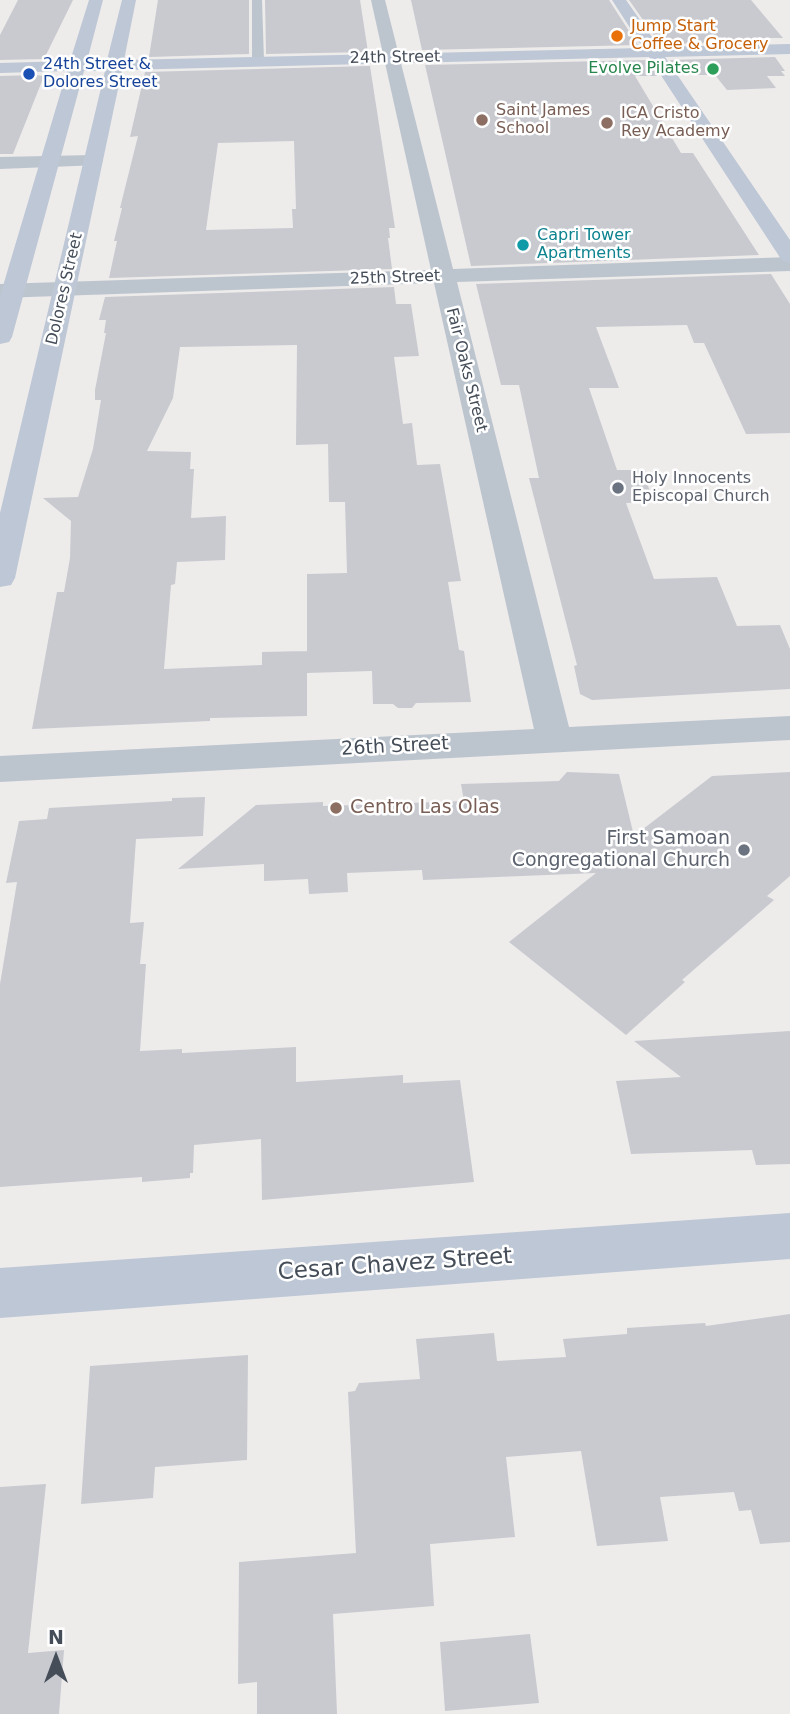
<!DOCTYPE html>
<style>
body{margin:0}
#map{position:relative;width:790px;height:1714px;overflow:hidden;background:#eeebeb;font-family:"DejaVu Sans",sans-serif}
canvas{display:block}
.north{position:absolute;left:21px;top:1623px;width:70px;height:70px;-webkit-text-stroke:5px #fff;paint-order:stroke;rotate:0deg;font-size:19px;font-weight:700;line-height:28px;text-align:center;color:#444d58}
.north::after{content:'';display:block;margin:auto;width:24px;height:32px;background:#444d58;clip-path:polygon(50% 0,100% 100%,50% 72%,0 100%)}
</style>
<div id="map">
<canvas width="790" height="1714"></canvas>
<div class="north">N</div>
</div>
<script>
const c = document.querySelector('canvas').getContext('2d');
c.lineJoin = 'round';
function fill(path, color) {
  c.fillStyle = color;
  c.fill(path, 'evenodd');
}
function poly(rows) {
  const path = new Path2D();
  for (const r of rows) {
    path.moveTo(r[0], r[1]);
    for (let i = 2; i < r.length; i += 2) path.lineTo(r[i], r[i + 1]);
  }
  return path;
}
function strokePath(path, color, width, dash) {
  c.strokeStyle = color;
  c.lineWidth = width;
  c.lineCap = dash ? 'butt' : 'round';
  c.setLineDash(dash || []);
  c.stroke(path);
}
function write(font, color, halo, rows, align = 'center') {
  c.font = font + ' "DejaVu Sans",sans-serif';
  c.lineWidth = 5;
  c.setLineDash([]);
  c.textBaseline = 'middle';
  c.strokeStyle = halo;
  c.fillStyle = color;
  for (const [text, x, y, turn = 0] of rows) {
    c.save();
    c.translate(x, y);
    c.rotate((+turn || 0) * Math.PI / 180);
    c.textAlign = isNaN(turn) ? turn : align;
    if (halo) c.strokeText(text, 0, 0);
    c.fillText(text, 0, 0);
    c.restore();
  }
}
const building = poly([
 [18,0,73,0,44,59,0,60,0,35],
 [158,0,249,0,249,54,149,57],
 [265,0,360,0,368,52,266,54],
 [411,0,609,0,638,45,422,50],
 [629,0,751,0,783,38,760,38,763,42,660,44],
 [775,57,785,71,781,71,785,76,767,76,776,88,727,90,715,75,681,75,670,60],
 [648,60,658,76,635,76,681,153,693,153,759,255,471,266,425,65],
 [370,66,395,228,389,228,390,238,388,238,392,269,109,278,117,241,114,241,122,208,120,208,138,136,130,137,145,72],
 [294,141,296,209,292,209,293,228,206,230,218,143],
 [36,75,44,76,13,154,0,154,0,76],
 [771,274,790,304,790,433,746,434,704,343,694,343,687,325,596,327,619,388,589,388,617,470,642,470,654,502,626,503,654,579,717,577,737,626,780,625,790,649,790,689,592,700,580,694,574,666,577,665,529,478,539,478,519,385,501,385,476,284],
 [394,287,396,304,411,304,419,356,394,357,403,424,412,423,417,465,440,464,461,581,448,582,459,650,464,651,471,702,416,703,412,708,398,708,393,704,373,704,372,671,307,673,307,574,347,573,345,502,329,502,328,444,296,445,297,345,180,347,173,398,147,451,191,452,190,469,194,469,191,518,226,516,225,560,177,562,175,584,171,585,164,669,262,665,262,652,307,651,307,716,210,718,210,721,32,729,57,592,64,592,70,558,71,521,43,498,78,497,93,449,101,400,95,400,95,390,106,333,104,333,106,320,99,320,105,297],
 [567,772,619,774,634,836,712,776,790,772,790,876,767,896,774,900,682,980,685,982,626,1035,509,942,596,873,423,880,422,870,347,873,348,892,309,894,308,879,264,881,264,864,178,869,256,805,323,802,323,806,354,805,464,801,461,784,559,781],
 [205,797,203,836,136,839,130,923,144,922,140,964,146,964,140,1051,182,1049,182,1053,296,1047,296,1082,403,1075,403,1083,460,1080,474,1182,262,1200,261,1139,194,1145,193,1173,190,1173,190,1178,142,1182,142,1177,0,1187,0,984,17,882,6,883,19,821,47,819,49,808,172,801,172,798],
 [790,1031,790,1164,756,1165,752,1150,631,1154,616,1081,681,1077,634,1041],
 [790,1314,790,1542,760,1544,751,1510,739,1511,734,1492,660,1497,668,1541,597,1546,581,1451,506,1457,515,1537,430,1544,434,1606,333,1614,337,1714,257,1714,257,1682,238,1684,239,1562,356,1553,348,1392,355,1391,359,1383,420,1379,416,1339,494,1333,497,1361,566,1357,563,1339,627,1334,627,1328,705,1323,706,1326],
 [248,1355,247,1460,155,1467,153,1498,81,1504,90,1366],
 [46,1484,28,1653,64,1650,59,1714,0,1714,0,1487],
 [530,1634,539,1703,445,1711,440,1642]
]);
const lane = poly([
 [252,0,262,0,264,61,258,64,252,61,252,0]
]);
const street = poly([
 [371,0,385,0,453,269,790,257,790,271,457,282,569,727,790,716,790,740,0,782,0,756,534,729,434,283,0,298,0,284,431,270,371,0],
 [93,155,100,157,103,161,100,165,0,169,0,157,93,155]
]);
const secondary = poly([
 [89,0,103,0,87,61,107,60,122,0,136,0,124,60,643,48,612,0,626,0,659,47,790,44,790,54,665,57,790,240,790,263,782,261,779,256,649,57,122,70,15,578,11,585,0,587,0,513,105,71,84,71,12,337,9,342,0,344,0,296,67,71,0,73,0,63,70,61,89,0],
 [790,1213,790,1259,0,1318,0,1268,790,1213]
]);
const markers = [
 [617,36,7,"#e8710a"],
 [713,69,7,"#2e9e5b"],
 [29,74,7,"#1a4fb4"],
 [482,120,7,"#8d6e63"],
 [607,123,7,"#8d6e63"],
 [523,245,7,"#0f9aa8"],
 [618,488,7,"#6b7280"],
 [336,808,7,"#8d6e63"],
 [744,850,7,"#6b7280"]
];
const farFoodnames = [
 ["Jump Start",631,27],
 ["Coffee & Grocery",631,45]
];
const farStreetnames = [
 ["24th Street",395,58,-1],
 ["25th Street",395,278,-2],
 ["Dolores Street",65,289,-77],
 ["Fair Oaks Street",466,370,76]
];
const farTransitnames = [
 ["24th Street &",43,65],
 ["Dolores Street",43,83]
];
const farLeisurenames = [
 ["Evolve Pilates",699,69]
];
const farEducationnames = [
 ["Saint James",496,111],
 ["School",496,129],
 ["ICA Cristo",621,114],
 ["Rey Academy",621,132]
];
const farCulturenames = [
 ["Capri Tower",537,236],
 ["Apartments",537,254]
];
const farWorshipnames = [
 ["Holy Innocents",632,479],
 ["Episcopal Church",632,497]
];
const streetNames = [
 ["26th Street",395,747,-3]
];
const educationNames = [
 ["Centro Las Olas",350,808]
];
const worshipNames = [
 ["First Samoan",730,839],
 ["Congregational Church",730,861]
];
const nearStreetnames = [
 ["Cesar Chavez Street",395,1265,-4]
];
fill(building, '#c8cad0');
fill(lane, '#bcc5ce');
fill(street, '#bcc5ce');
fill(secondary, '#bdc7d5');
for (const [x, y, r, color] of markers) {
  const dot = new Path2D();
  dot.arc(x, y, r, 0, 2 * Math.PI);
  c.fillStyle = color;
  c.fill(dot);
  strokePath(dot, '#fff', 2.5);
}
write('16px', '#c56008', '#fff', farFoodnames, 'left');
write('16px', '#444d58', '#fff', farStreetnames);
write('16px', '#164399', '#fff', farTransitnames, 'left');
write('16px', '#27864d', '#fff', farLeisurenames, 'right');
write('16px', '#785e54', '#fff', farEducationnames, 'left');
write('16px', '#0d838f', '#fff', farCulturenames, 'left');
write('16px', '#5b616d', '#fff', farWorshipnames, 'left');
write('19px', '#444d58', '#fff', streetNames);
write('19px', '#785e54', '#fff', educationNames, 'left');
write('19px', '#5b616d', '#fff', worshipNames, 'right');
write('23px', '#444d58', '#fff', nearStreetnames);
</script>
